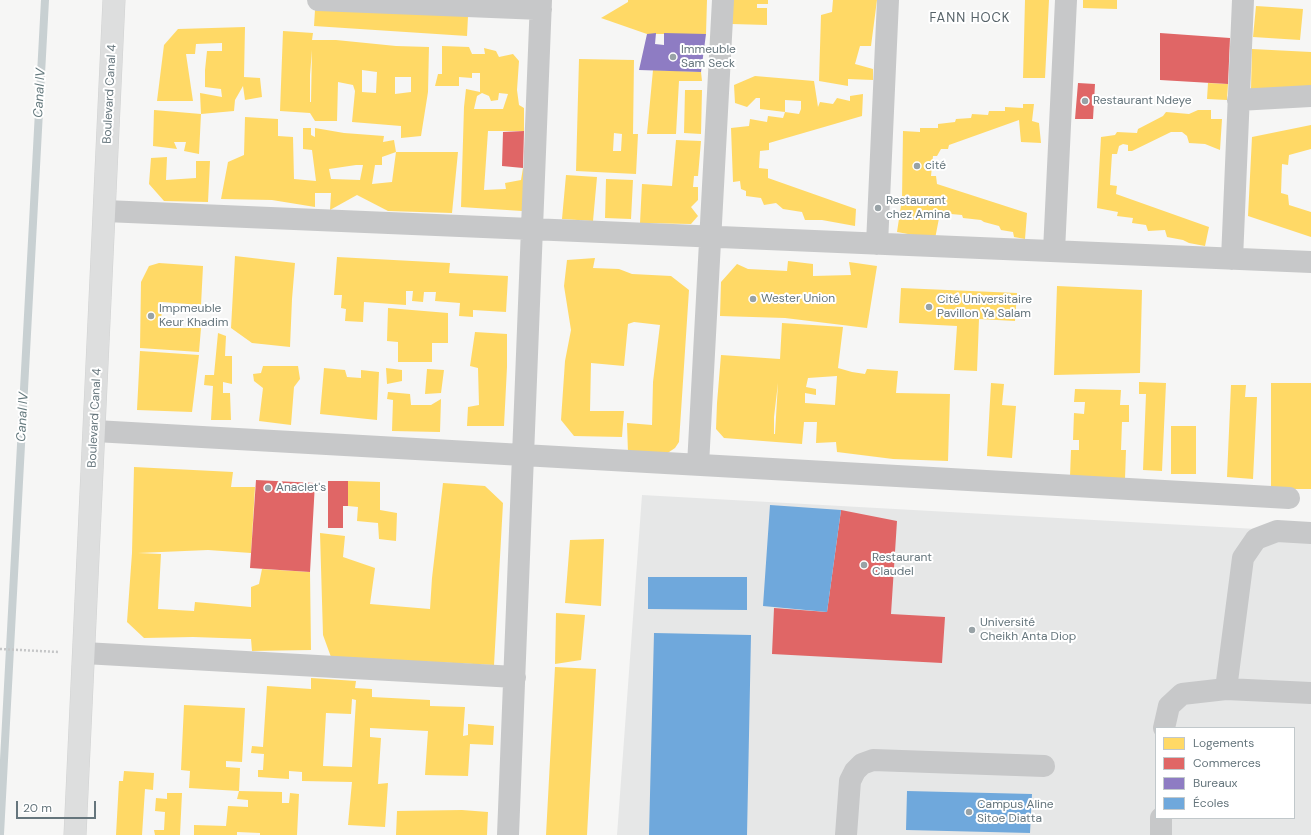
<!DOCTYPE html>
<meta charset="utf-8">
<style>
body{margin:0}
#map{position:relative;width:1311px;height:835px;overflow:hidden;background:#f6f6f5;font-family:"DM Sans",sans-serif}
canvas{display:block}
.legend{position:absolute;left:1155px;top:727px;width:140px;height:92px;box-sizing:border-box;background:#fff;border:1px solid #c1c8cb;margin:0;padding:5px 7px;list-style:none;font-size:12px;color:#65757c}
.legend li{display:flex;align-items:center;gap:8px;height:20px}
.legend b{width:20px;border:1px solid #c1c8cb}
.scale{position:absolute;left:16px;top:801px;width:80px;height:18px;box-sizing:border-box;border:2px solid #65757c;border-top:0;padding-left:5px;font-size:12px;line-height:14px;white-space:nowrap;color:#65757c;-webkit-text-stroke:3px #fff;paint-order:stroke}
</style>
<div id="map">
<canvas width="1311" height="835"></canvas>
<ul class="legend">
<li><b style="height:11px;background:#ffd966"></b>Logements</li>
<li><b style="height:11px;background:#e06666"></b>Commerces</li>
<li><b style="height:11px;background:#8e7cc3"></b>Bureaux</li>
<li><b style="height:11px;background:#6fa8dc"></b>Écoles</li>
</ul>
<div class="scale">20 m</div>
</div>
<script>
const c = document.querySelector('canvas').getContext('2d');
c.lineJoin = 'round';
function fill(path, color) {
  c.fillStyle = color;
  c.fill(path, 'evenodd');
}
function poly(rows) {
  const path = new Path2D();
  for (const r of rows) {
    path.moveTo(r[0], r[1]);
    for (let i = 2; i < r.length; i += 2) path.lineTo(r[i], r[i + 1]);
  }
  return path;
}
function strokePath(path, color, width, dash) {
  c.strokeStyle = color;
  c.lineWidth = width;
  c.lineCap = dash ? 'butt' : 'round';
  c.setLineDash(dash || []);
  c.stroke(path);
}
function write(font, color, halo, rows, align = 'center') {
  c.font = font + ' "DM Sans",sans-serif';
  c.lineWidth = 4;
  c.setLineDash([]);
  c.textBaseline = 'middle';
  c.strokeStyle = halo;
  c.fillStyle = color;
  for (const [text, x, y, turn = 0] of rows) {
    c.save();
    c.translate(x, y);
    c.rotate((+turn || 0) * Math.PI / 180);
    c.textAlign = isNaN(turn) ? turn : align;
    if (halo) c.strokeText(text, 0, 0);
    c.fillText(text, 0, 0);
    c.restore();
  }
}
const built = poly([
 [642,495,1311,532,1311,835,617,835],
 [1156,728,1294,728,1294,818,1156,818]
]);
const homes = poly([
 [628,0,707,0,706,34,647,34,601,18,628,2],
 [733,0,768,0,768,4,757,4,757,8,767,8,767,25,732,24],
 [833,0,877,0,871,46,860,46,855,64,873,69,873,80,848,79,848,86,819,81,821,15,832,12],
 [1025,0,1049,0,1045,78,1023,78],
 [1083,0,1117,0,1117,9,1083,8],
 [1256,6,1303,9,1300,40,1253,37],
 [315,10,468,16,467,36,314,26],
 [245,27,244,77,260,78,262,97,245,100,243,86,235,100,234,111,201,114,200,93,222,97,221,89,205,87,205,70,207,51,222,51,222,43,196,44,195,54,186,54,193,101,157,101,164,45,178,29],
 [283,31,313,33,312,40,336,40,396,46,429,47,428,92,421,136,401,138,401,126,352,122,355,91,353,85,338,82,337,121,315,121,310,113,280,111],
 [312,50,311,102,310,102,310,75],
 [362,70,377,72,376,93,362,92],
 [395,77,411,77,411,92,395,94],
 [442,46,469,47,472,54,485,54,484,48,496,51,499,57,513,54,519,61,517,90,519,105,524,108,524,131,488,131,484,190,506,189,505,183,521,180,523,168,531,172,522,211,461,207,464,107,466,89,480,92,480,73,472,73,472,78,459,77,459,86,435,86,438,74,442,74],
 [482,93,489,96,491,101,498,100,499,93,508,94,503,109,474,109,477,96],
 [1252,49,1311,52,1311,91,1251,89],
 [579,59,634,60,633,134,638,134,636,174,576,171],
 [614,133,622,134,621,151,613,151],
 [653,70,701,72,702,81,679,81,676,134,647,134],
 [755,76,814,81,818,107,820,102,833,104,837,98,850,101,850,96,863,94,862,116,769,143,769,150,760,151,759,168,768,169,768,178,856,209,855,226,822,220,805,220,802,212,783,209,776,203,764,205,761,198,746,196,746,191,741,189,740,181,733,182,731,128,749,126,750,119,767,122,768,116,783,118,785,112,799,114,801,109,801,101,785,100,785,112,760,109,760,98,756,98,747,107,735,103,734,85],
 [1208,83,1228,84,1227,100,1207,99],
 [685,90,702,90,701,134,684,133],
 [1023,104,1034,104,1032,121,1039,123,1041,143,1021,142,1019,120,949,145,948,149,941,149,937,156,933,156,931,176,936,176,937,184,1027,213,1025,239,1014,237,1013,232,1001,230,999,226,984,222,981,220,963,218,962,215,940,213,935,239,897,232,902,199,903,131,920,132,920,128,938,128,938,124,955,122,956,119,971,118,972,114,988,115,989,111,1005,111,1005,107,1023,108],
 [154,110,201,114,199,154,184,151,186,142,174,142,177,149,153,146],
 [1198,110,1211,110,1211,119,1222,119,1220,150,1205,144,1189,143,1187,136,1182,132,1171,132,1132,151,1128,151,1128,145,1123,144,1119,146,1117,154,1112,154,1110,185,1117,186,1116,194,1209,227,1205,246,1189,243,1183,240,1167,237,1165,230,1148,231,1146,225,1132,223,1133,218,1117,216,1118,212,1097,208,1101,137,1115,135,1117,132,1137,133,1138,129,1163,116,1166,112,1189,114],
 [245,117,278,119,278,136,293,137,294,179,316,181,312,150,303,149,303,128,311,128,311,135,315,137,315,128,344,133,384,136,383,142,394,140,396,152,382,157,382,165,375,165,372,184,392,182,396,152,458,152,452,213,388,211,357,195,330,210,331,193,315,193,315,207,272,200,221,199,228,162,244,155],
 [356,165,363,165,360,180,331,179,329,169],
 [1311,125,1311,149,1289,155,1288,165,1282,164,1281,193,1288,195,1289,205,1311,212,1311,237,1248,216,1252,137],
 [676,140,701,141,698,176,694,176,693,187,698,187,698,200,691,207,698,216,691,224,640,223,642,184,672,186],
 [167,157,166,180,196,178,196,161,210,161,208,202,164,201,149,184,151,158],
 [566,175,597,177,593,221,562,219],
 [606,179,633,180,631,219,605,218],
 [235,256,295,263,292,299,290,347,252,343,231,328],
 [337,257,450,263,449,273,508,276,506,312,473,310,473,317,459,316,460,303,435,301,436,292,424,292,423,302,412,301,413,291,406,291,406,305,364,302,363,322,345,321,346,309,341,308,342,295,334,295],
 [595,258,593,268,619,269,632,274,671,276,689,290,679,442,675,448,666,454,628,453,627,423,652,425,653,382,660,325,634,322,628,324,624,366,591,363,590,411,624,411,622,437,574,436,561,420,565,361,571,330,564,286,567,260],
 [788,261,813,264,813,276,851,275,849,262,877,266,867,328,785,318,720,316,721,282,737,264,748,269,787,271],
 [159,263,203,266,201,305,162,302,161,328,201,328,199,352,140,348,141,282,149,266],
 [1057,286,1142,290,1140,373,1054,375],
 [901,288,1017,293,1015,321,979,319,977,371,954,370,957,326,899,323],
 [388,308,448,313,448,343,432,343,432,362,398,362,398,342,387,341],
 [782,323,843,327,838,368,852,372,865,374,867,369,898,371,896,393,950,394,948,461,893,459,837,452,836,442,816,443,817,422,804,422,802,444,724,438,716,429,717,403,721,355,780,359],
 [837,376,835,405,805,403,805,393,816,395,816,389,806,387,808,378],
 [778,383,775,434,774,434,774,417],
 [475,332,507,334,507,367,504,426,467,426,468,407,479,405,478,368,470,366],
 [218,333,226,336,225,356,232,356,232,384,223,382,223,393,230,393,231,420,211,420,213,386,204,385,205,375,214,375],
 [140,351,199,355,192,412,137,410],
 [263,366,298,366,300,379,294,387,291,425,259,421,263,388,254,381,253,374,261,373],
 [324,368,345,370,347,377,361,378,361,370,379,372,377,420,320,414],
 [386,368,402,370,402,381,387,384],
 [427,369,444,370,441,393,425,394],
 [1139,382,1166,383,1162,471,1143,470,1146,394,1139,394],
 [991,383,1004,384,1002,405,1016,406,1012,458,987,456],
 [1271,383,1311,383,1311,489,1271,489],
 [1231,385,1246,385,1245,397,1257,397,1253,479,1227,477],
 [1075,389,1121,390,1120,405,1129,405,1129,422,1122,422,1121,450,1126,450,1125,479,1070,477,1071,450,1079,450,1079,440,1073,440,1074,413,1084,414,1085,402,1074,402],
 [388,392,410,394,411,405,431,405,441,399,440,432,392,431,393,400,387,399],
 [1171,426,1196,426,1196,474,1171,474],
 [134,467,233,472,231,487,255,487,251,553,208,550,138,553,161,554,158,609,194,611,195,602,251,607,251,587,259,584,262,569,310,572,311,650,252,651,251,639,193,637,144,638,127,622,132,553],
 [348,481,380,482,380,510,397,513,396,541,379,539,378,523,357,521,358,507,348,506],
 [443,483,485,486,503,503,494,665,331,657,323,635,320,533,345,536,343,557,375,568,370,604,430,609,432,578],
 [604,539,601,606,565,603,570,540],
 [556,613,585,615,581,660,555,664],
 [555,667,596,669,587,835,546,835],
 [311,678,356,681,355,688,372,689,372,697,430,700,430,706,465,707,463,736,468,735,468,724,494,726,493,745,470,744,468,776,425,775,428,731,370,728,370,737,381,738,378,784,388,783,385,827,348,825,352,782,302,781,302,772,289,771,289,779,258,777,258,770,263,770,264,754,251,753,252,746,263,747,267,686,311,689],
 [352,699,356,700,352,767,323,766,326,713,351,714],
 [184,705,245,708,242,762,226,761,226,767,240,768,239,791,189,788,190,771,181,770],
 [124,771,154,773,153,790,145,789,142,835,116,835,119,781,123,781],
 [239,791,282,792,282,803,289,803,290,793,299,794,297,835,260,835,260,833,237,832,237,835,194,835,194,825,226,826,228,806,248,807,248,800,237,799],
 [167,793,182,793,180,835,155,835,154,830,164,830,165,812,155,811,156,798,167,799],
 [462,810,488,812,487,835,396,835,397,811]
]);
const shops = poly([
 [1160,33,1230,38,1228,84,1160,80],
 [1078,83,1095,84,1093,119,1075,119],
 [524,131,523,168,502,166,503,132],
 [256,480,315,483,310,572,250,568],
 [328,481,348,481,348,506,343,506,343,528,328,528],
 [841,510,897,521,891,614,945,617,942,663,772,654,774,608,827,612]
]);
const offices = poly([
 [656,33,655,44,664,45,664,33,706,34,701,72,639,70,647,34]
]);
const schools = poly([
 [770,505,841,510,827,612,763,606],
 [648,577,747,577,747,610,648,609],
 [654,633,751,635,747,835,649,835],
 [907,791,1032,794,1030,833,906,830]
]);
const stream = poly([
 [0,834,45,0]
]);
const path = poly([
 [0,649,59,652]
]);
const minor = poly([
 [318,0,541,9],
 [1238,100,1311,96],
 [105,211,1311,262],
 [877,244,888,0],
 [1054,251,1066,0],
 [1232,259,1243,0],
 [95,431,1289,498],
 [698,465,723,0],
 [84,653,515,677],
 [1226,689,1243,558,1256,539,1277,531,1311,533],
 [1164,728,1169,706,1182,694,1226,689,1311,693],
 [508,835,541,0],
 [846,835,850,781,855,771,862,764,873,760,1044,766],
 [1161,835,1161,818]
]);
const major = poly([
 [75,835,114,0]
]);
const markers = [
 [673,57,4,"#98a2a6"],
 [1085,101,4,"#98a2a6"],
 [917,166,4,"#98a2a6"],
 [878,208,4,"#98a2a6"],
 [753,299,4,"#98a2a6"],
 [929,307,4,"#98a2a6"],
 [151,316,4,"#98a2a6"],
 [268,488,4,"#98a2a6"],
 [864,565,4,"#98a2a6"],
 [972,630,4,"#98a2a6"],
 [969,812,4,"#98a2a6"]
];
const poiNames = [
 ["Immeuble",681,50],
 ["Sam Seck",681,64],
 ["Restaurant Ndeye",1093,101],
 ["cité",925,166],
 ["Restaurant",886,201],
 ["chez Amina",886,215],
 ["Wester Union",761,299],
 ["Cité Universitaire",937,300],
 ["Pavillon Ya Salam",937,314],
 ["Impmeuble",159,309],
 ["Keur Khadim",159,323],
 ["Anaclet's",276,488],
 ["Restaurant",872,558],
 ["Claudel",872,572],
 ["Université",980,623],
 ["Cheikh Anta Diop",980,637],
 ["Campus Aline",977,805],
 ["Sitoe Diatta",977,819]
];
const streetNames = [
 ["Boulevard Canal 4",110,94,-87],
 ["Boulevard Canal 4",95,418,-87]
];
const neighbourhoodNames = [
 ["FANN HOCK",970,19]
];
const waterNames = [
 ["Canal IV",40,93,-87],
 ["Canal IV",23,417,-87]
];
fill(built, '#e6e7e7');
fill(homes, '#ffd966');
fill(shops, '#e06666');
fill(offices, '#8e7cc3');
fill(schools, '#6fa8dc');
strokePath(stream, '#c8d0d2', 8);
strokePath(major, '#d1d2d2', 23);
strokePath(path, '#c5c6c7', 2.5, [2, 2]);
strokePath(minor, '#c7c8c9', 22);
strokePath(major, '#dddede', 22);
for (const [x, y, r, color] of markers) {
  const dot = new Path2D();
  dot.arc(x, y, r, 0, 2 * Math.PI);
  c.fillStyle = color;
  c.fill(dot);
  strokePath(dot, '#fff', 1.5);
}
write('12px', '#65757c', '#fff', poiNames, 'left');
write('12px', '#65757c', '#fff', streetNames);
c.letterSpacing = '1px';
write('13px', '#566268', '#fff', neighbourhoodNames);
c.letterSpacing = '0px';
write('italic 13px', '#657a7e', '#fff', waterNames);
</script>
